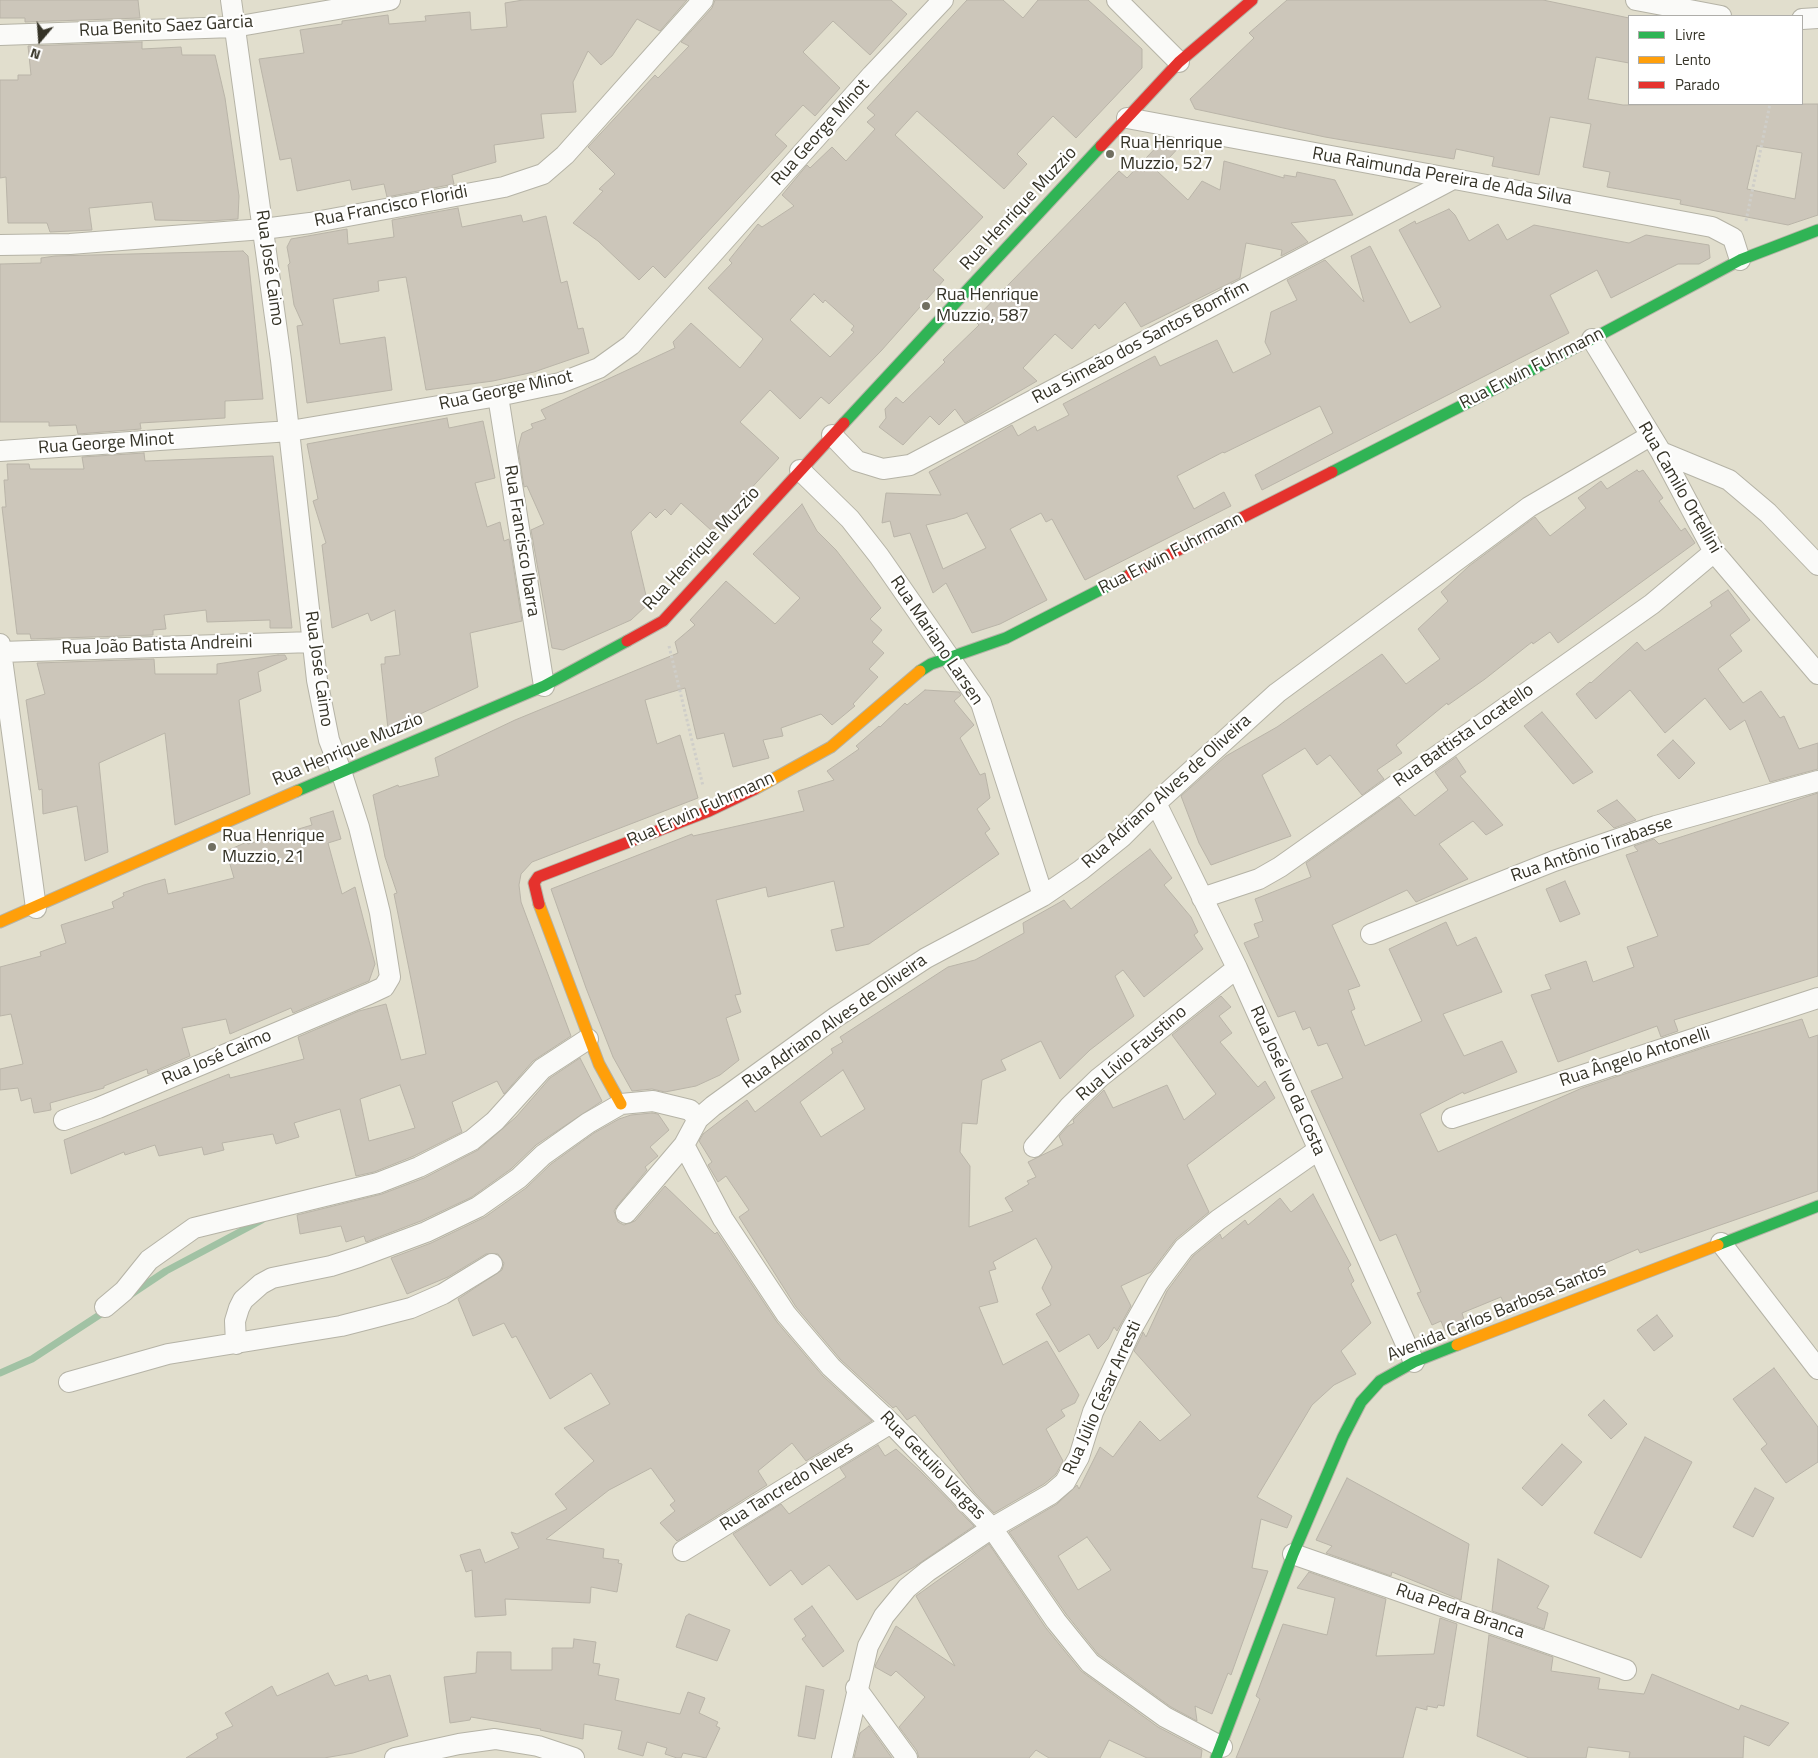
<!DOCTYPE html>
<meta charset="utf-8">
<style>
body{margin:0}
#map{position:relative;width:1818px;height:1758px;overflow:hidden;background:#e1decd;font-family:"Titillium Web",sans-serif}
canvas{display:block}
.legend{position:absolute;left:1628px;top:15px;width:175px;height:90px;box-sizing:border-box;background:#fff;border:1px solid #aeada9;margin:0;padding:6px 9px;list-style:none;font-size:15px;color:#353327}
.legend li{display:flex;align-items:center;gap:10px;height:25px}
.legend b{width:25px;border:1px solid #aeada9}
.north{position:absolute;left:15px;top:15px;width:50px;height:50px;-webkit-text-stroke:4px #fff;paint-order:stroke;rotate:198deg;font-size:14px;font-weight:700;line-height:20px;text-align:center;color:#353327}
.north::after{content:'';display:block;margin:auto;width:18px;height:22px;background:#353327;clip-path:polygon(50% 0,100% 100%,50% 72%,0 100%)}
</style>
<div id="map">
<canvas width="1818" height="1758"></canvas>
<ul class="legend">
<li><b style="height:6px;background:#30b455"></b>Livre</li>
<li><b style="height:6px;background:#ff9f0a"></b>Lento</li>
<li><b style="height:6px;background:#e5322d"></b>Parado</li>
</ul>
<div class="north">N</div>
</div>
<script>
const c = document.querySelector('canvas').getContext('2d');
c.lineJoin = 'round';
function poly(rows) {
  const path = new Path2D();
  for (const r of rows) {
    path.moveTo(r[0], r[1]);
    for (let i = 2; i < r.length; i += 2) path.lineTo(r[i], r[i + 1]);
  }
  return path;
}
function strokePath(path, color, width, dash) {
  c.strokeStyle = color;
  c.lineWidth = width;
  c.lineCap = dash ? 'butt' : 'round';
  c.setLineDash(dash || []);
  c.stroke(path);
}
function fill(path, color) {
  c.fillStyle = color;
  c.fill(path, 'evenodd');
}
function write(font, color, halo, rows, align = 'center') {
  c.font = font + ' "Titillium Web",sans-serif';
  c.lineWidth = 4.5;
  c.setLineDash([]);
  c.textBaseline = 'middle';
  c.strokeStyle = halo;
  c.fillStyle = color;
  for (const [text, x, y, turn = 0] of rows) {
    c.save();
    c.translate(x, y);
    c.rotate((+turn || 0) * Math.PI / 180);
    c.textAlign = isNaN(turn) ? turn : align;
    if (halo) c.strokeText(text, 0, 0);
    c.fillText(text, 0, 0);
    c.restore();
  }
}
const stream = poly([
 [130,1295,166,1271,262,1220],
 [0,1373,32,1359,107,1310]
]);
const building = poly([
 [0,0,138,0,140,18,25,22,25,18,0,18,0,0],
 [523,0,687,0,660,31,637,19,612,56,601,65,588,51,573,82,576,112,541,114,544,138,494,145,496,162,452,175,454,184,387,197,384,184,352,190,350,180,297,191,291,158,280,160,259,59,304,53,300,30,342,24,342,21,388,15,389,24,426,21,425,16,470,12,471,30,507,27,505,3,523,0],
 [715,0,891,0,907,14,870,55,833,21,803,52,840,88,815,116,803,105,775,135,787,146,665,278,653,266,639,280,598,241,573,223,603,191,599,189,615,174,588,147,655,75,658,78,689,46,681,42,712,8,715,0],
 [967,0,1003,0,1023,18,1038,0,1088,0,1142,49,1142,68,1076,138,1053,116,1017,154,1027,164,1004,189,917,111,895,135,983,217,933,270,944,280,881,351,829,404,821,397,800,419,770,390,740,422,779,458,712,531,681,503,671,515,665,509,656,518,650,512,631,532,648,604,631,620,563,650,552,648,531,530,544,524,527,486,524,487,518,448,522,433,533,428,531,424,546,419,541,410,675,348,673,342,691,323,740,368,763,339,708,288,732,263,729,260,758,224,762,227,794,206,782,195,807,165,810,168,832,147,846,161,875,129,867,122,875,115,867,108,967,0],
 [814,294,823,303,825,300,854,326,851,330,854,332,830,357,790,320,814,294],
 [1287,0,1543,0,1629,18,1629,63,1596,57,1588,99,1623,105,1818,104,1818,215,1788,225,1680,204,1681,200,1607,187,1610,172,1583,167,1591,124,1550,117,1539,175,1492,166,1494,157,1456,149,1454,159,1325,137,1195,109,1190,99,1254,38,1249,33,1287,0],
 [1757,146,1802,153,1795,199,1747,189,1757,146],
 [142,42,142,49,181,47,182,55,215,55,225,98,239,196,238,219,209,221,155,220,152,202,89,208,92,230,50,232,47,223,8,223,6,177,0,178,0,80,18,80,18,75,31,75,28,46,142,42],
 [1166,137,1177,139,1182,144,1157,171,1188,200,1202,181,1220,190,1224,161,1284,178,1284,175,1296,177,1297,172,1335,180,1353,215,1291,223,1308,242,1281,256,1282,250,1246,243,1240,278,1141,327,1125,302,1099,329,1095,324,1072,349,1055,334,1023,368,1037,381,965,423,955,409,939,425,930,416,903,445,879,427,886,418,885,409,896,397,903,403,945,362,943,360,979,325,974,320,1119,171,1127,178,1166,137],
 [458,208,462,227,521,215,523,222,546,216,561,283,567,281,578,329,583,328,589,353,534,372,493,381,426,390,406,277,378,281,379,291,333,299,340,344,385,337,392,390,307,403,297,326,303,325,294,305,288,265,290,263,287,247,291,239,347,229,348,244,394,237,392,220,458,208],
 [1449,209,1455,215,1469,241,1498,224,1507,240,1534,225,1629,243,1646,235,1709,245,1710,258,1699,264,1678,264,1611,298,1597,270,1550,295,1569,333,1262,490,1255,475,1333,433,1320,406,1224,453,1223,452,1177,476,1194,509,1224,492,1231,506,1085,580,1052,519,1046,522,1041,513,1010,529,1047,600,1000,624,972,633,946,583,933,593,910,533,894,537,890,521,882,523,886,493,941,495,929,472,1012,425,1018,436,1035,426,1037,431,1069,415,1063,404,1155,356,1160,366,1217,340,1233,373,1271,354,1265,342,1271,312,1297,300,1287,280,1325,260,1364,302,1351,256,1370,246,1410,323,1441,307,1399,230,1415,221,1416,224,1449,209],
 [967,513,986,548,943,569,926,525,955,518,967,513],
 [243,251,248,256,263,399,225,401,225,418,140,423,141,429,78,434,76,425,49,426,49,422,0,422,0,264,41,263,41,258,55,256,243,251],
 [447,418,449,428,483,421,495,478,475,483,487,527,500,522,504,541,509,539,522,621,470,633,478,687,388,729,381,664,385,664,385,657,400,655,395,610,371,621,368,613,332,628,322,545,326,543,313,501,318,499,307,444,447,418],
 [144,453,145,461,273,456,292,628,270,628,270,620,207,622,206,610,164,615,166,629,153,630,153,635,31,639,30,634,17,634,2,507,6,507,4,480,8,480,7,464,29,464,30,469,84,469,82,457,144,453],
 [1637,470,1639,472,1643,470,1663,498,1659,501,1681,531,1685,528,1695,543,1558,643,1550,632,1533,644,1532,642,1485,679,1448,705,1447,703,1396,745,1402,753,1377,770,1384,779,1362,795,1330,755,1317,765,1305,748,1262,775,1291,836,1211,865,1199,843,1181,796,1226,756,1277,727,1382,654,1406,684,1440,659,1418,629,1448,601,1441,592,1469,566,1535,517,1550,536,1586,508,1578,498,1601,481,1607,489,1637,470],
 [802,504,817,531,836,550,881,608,870,619,882,630,872,642,884,653,869,669,878,677,853,704,855,706,832,725,821,714,781,728,783,736,763,740,769,758,733,767,724,733,697,739,685,688,645,700,657,744,680,735,698,798,532,862,521,874,519,885,521,902,571,1036,533,1061,504,1094,497,1081,452,1102,462,1132,414,1156,374,1172,356,1176,340,1109,294,1123,299,1137,276,1144,273,1134,222,1143,224,1150,204,1155,202,1147,159,1156,155,1145,125,1155,124,1152,71,1174,64,1140,229,1074,230,1078,304,1059,298,1037,359,1011,386,1004,401,1060,426,1054,394,894,397,893,385,857,373,795,398,785,399,787,439,776,435,758,515,720,678,653,675,642,695,625,690,620,726,581,775,624,800,598,753,554,802,504],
 [400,1085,415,1128,369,1141,360,1099,400,1085],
 [1728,590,1750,620,1730,635,1742,651,1718,669,1743,703,1761,691,1780,718,1784,716,1799,749,1818,743,1818,769,1770,782,1745,720,1730,730,1705,698,1665,733,1630,690,1596,719,1576,694,1590,682,1591,683,1637,642,1645,651,1712,606,1710,602,1728,590],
 [278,655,285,655,287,659,258,672,261,691,239,700,250,794,175,825,165,733,99,763,108,852,85,861,77,806,43,814,42,789,39,790,26,700,45,694,37,663,154,659,155,674,217,674,217,664,278,655],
 [925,690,959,692,961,695,954,701,974,725,960,738,980,775,985,773,990,798,977,809,990,829,985,833,999,854,869,944,836,951,831,930,844,927,834,881,768,897,766,887,716,900,741,994,735,995,741,1012,726,1018,739,1060,720,1075,696,1086,665,1092,652,1089,632,1091,613,1057,586,988,551,889,692,834,693,836,804,811,798,791,834,780,827,771,859,749,856,746,879,726,880,727,905,703,907,705,925,690],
 [1542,712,1593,772,1573,784,1524,726,1542,712],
 [1673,740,1695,763,1679,779,1657,755,1673,740],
 [1456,757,1466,772,1460,776,1503,825,1486,835,1473,821,1439,844,1468,879,1416,902,1407,890,1332,925,1360,986,1348,990,1355,1009,1351,1011,1365,1046,1422,1021,1389,949,1446,922,1457,946,1476,937,1502,992,1443,1014,1464,1056,1502,1041,1517,1072,1464,1094,1463,1092,1420,1114,1438,1152,1582,1088,1703,1048,1802,1019,1809,1038,1818,1035,1818,1191,1640,1253,1638,1249,1505,1306,1501,1297,1462,1313,1465,1323,1445,1331,1441,1321,1432,1325,1417,1293,1421,1292,1396,1234,1380,1241,1311,1091,1343,1078,1327,1043,1318,1046,1310,1027,1303,1030,1295,1011,1278,1017,1244,943,1259,937,1254,924,1263,921,1255,899,1311,877,1306,863,1399,797,1415,816,1448,790,1435,772,1456,757],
 [1818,793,1818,976,1674,1020,1678,1031,1661,1037,1657,1026,1558,1062,1531,995,1551,989,1545,975,1586,961,1593,982,1634,967,1627,947,1658,936,1626,855,1638,851,1634,846,1654,839,1659,844,1818,793],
 [1617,800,1636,820,1614,828,1597,811,1617,800],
 [333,811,341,839,328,843,342,894,355,887,375,964,369,981,293,1013,291,1008,230,1034,226,1019,182,1028,190,1056,148,1074,147,1069,104,1086,104,1088,50,1103,51,1110,34,1113,31,1098,21,1101,18,1088,0,1090,0,1069,23,1064,11,1014,0,1016,0,967,41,956,40,952,66,943,61,925,114,908,112,902,124,896,123,893,144,885,165,879,168,894,234,878,226,851,247,842,248,844,312,825,310,818,333,811],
 [1150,849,1172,878,1164,885,1191,917,1198,932,1194,935,1203,949,1144,997,1123,970,1115,976,1134,1016,1090,1050,1060,1079,1041,1041,1001,1060,1006,1070,982,1080,977,1124,962,1123,960,1152,970,1166,969,1227,1013,1211,1005,1198,1029,1184,1027,1181,1036,1177,1028,1162,1063,1145,1059,1136,1068,1126,1074,1123,1073,1120,1078,1115,1104,1090,1113,1108,1167,1085,1184,1120,1216,1094,1172,1035,1221,996,1231,1007,1219,1016,1232,1033,1220,1042,1258,1087,1265,1081,1275,1098,1187,1165,1209,1212,1176,1239,1151,1272,1121,1286,1131,1306,1117,1331,1114,1327,1108,1339,1098,1349,1089,1334,1059,1352,1036,1314,1051,1305,1042,1288,1052,1267,1036,1238,993,1262,996,1269,989,1271,998,1302,979,1307,1003,1365,1047,1341,1079,1395,1075,1403,1061,1410,1065,1416,1046,1429,1063,1461,1056,1474,1044,1484,994,1513,974,1492,915,1415,907,1420,896,1406,893,1408,840,1359,796,1307,739,1217,749,1210,726,1176,718,1182,708,1165,712,1162,699,1141,703,1134,747,1100,755,1112,833,1053,831,1049,843,1042,840,1037,948,967,975,960,1024,933,1023,923,1064,900,1071,909,1150,849],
 [843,1070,865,1109,821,1137,800,1102,843,1070],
 [1565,881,1580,914,1560,922,1546,889,1565,881],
 [580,1058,602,1101,536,1145,511,1169,472,1197,421,1221,366,1242,364,1236,346,1242,341,1226,300,1234,297,1215,382,1194,424,1178,478,1150,516,1117,550,1078,580,1058],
 [652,1113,658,1114,669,1130,650,1147,658,1156,645,1167,647,1170,617,1206,614,1211,618,1222,624,1225,635,1221,665,1186,715,1234,717,1232,777,1322,823,1376,872,1421,806,1461,792,1443,758,1471,767,1485,677,1541,660,1523,675,1511,670,1505,675,1501,651,1468,609,1490,546,1539,604,1549,603,1558,619,1560,618,1563,622,1564,617,1592,591,1587,590,1603,505,1599,506,1615,475,1617,472,1570,466,1572,460,1555,480,1549,485,1563,519,1548,511,1532,517,1534,567,1509,555,1494,594,1461,564,1428,610,1404,591,1373,550,1399,516,1336,512,1338,504,1323,473,1336,458,1299,502,1270,504,1263,498,1254,486,1254,448,1277,407,1294,391,1258,431,1243,485,1217,526,1188,551,1164,594,1133,619,1119,631,1115,652,1113],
 [1313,1194,1351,1265,1348,1268,1354,1281,1351,1284,1371,1323,1341,1351,1356,1374,1334,1385,1312,1405,1257,1497,1292,1516,1287,1528,1261,1519,1252,1568,1268,1571,1231,1675,1228,1673,1212,1714,1195,1706,1197,1721,1171,1707,1098,1654,1066,1614,1009,1532,1057,1504,1077,1485,1079,1489,1100,1447,1113,1457,1140,1421,1160,1441,1191,1415,1134,1351,1142,1335,1143,1332,1146,1337,1167,1291,1193,1256,1220,1234,1222,1239,1245,1220,1248,1225,1280,1198,1291,1212,1313,1194],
 [1087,1537,1111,1570,1078,1590,1058,1556,1087,1537],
 [1657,1315,1673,1336,1654,1351,1637,1330,1657,1315],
 [1774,1368,1818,1427,1818,1462,1786,1483,1761,1449,1767,1444,1733,1399,1774,1368],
 [1604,1400,1627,1424,1611,1439,1588,1415,1604,1400],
 [1645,1437,1692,1462,1641,1558,1594,1533,1645,1437],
 [1562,1444,1582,1462,1542,1506,1522,1488,1562,1444],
 [878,1445,885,1456,896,1449,920,1471,974,1526,914,1567,857,1600,829,1565,802,1585,791,1570,770,1586,733,1534,781,1504,789,1514,846,1477,840,1468,878,1445],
 [1347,1478,1469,1544,1461,1600,1392,1572,1391,1576,1326,1553,1332,1546,1316,1540,1347,1478],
 [1755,1488,1774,1498,1753,1537,1733,1527,1755,1488],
 [989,1544,1046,1628,1081,1671,1158,1727,1202,1750,1201,1758,1147,1758,1109,1740,1100,1758,1049,1758,1036,1750,1029,1758,919,1758,917,1751,899,1727,925,1697,896,1671,891,1676,875,1667,876,1664,896,1626,955,1666,916,1596,989,1544],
 [1498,1559,1549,1586,1537,1608,1548,1613,1544,1629,1492,1611,1498,1559],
 [1309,1572,1386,1599,1376,1656,1434,1654,1440,1618,1457,1624,1444,1706,1438,1705,1437,1708,1427,1706,1427,1710,1416,1707,1403,1758,1236,1758,1260,1699,1256,1696,1283,1624,1327,1635,1335,1598,1297,1588,1309,1572],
 [812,1606,844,1651,823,1667,802,1639,806,1636,794,1619,812,1606],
 [689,1614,730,1630,717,1661,676,1647,686,1616,689,1614],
 [1489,1635,1553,1657,1551,1671,1600,1678,1598,1689,1644,1694,1652,1674,1739,1710,1741,1705,1789,1723,1769,1746,1744,1736,1743,1758,1629,1758,1630,1752,1588,1747,1586,1758,1529,1758,1477,1736,1489,1635],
 [574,1639,596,1642,593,1663,600,1664,598,1675,619,1679,615,1700,680,1714,688,1692,705,1698,699,1713,718,1722,716,1726,720,1728,706,1758,683,1753,681,1758,677,1758,665,1754,667,1748,647,1742,643,1756,618,1749,622,1731,584,1724,583,1739,540,1730,541,1729,471,1717,470,1720,450,1723,444,1677,476,1673,477,1652,511,1652,511,1670,552,1670,552,1648,573,1648,574,1639],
 [328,1673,335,1686,367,1675,369,1681,390,1675,408,1736,353,1753,324,1758,186,1758,218,1738,216,1734,233,1726,225,1713,272,1686,277,1696,328,1673],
 [806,1686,824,1690,815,1739,798,1736,806,1686],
 [869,1726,892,1758,854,1758,860,1733,869,1726]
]);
const path = poly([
 [1746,221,1770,104],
 [669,646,703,786]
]);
const street = poly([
 [1117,0,1179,62],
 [1636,0,1721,16],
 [1802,19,1818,18],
 [0,35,234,27,390,0],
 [1127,118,1712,227,1733,238,1740,260],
 [0,245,70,244,263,229,310,223,504,187,543,174,565,155,703,0],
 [1592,339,1661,452,1714,552,1818,674],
 [498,396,544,686],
 [832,435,857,461,883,469,910,465,1453,179],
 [0,451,290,431,498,396,560,383,599,368,631,345,872,75,943,0],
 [1661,452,1729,480,1768,513,1818,565],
 [800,470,850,519,879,556,981,703,1043,896],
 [0,644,36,908],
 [1,652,313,642],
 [1156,803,1237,968,1414,1362],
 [1202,898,1259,879,1280,867,1652,604,1714,552],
 [1371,934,1554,861,1656,826,1818,781],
 [1452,1118,1818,998],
 [64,1120,98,1108,369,994,384,987,390,977,380,913,359,827,341,771,329,740,317,680,281,360,231,0],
 [684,1145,723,1219,786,1314,831,1367,891,1423,992,1528,1056,1621,1090,1663,1165,1717,1222,1747],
 [1034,1147,1069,1107,1099,1078,1237,968],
 [626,1213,684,1145,698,1119,713,1106,836,1017,926,958,1043,896,1081,870,1122,837,1156,803,1277,693,1529,507,1650,436],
 [1721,1243,1818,1369],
 [105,1307,124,1291,149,1260,194,1228,378,1183,419,1167,472,1140,495,1121,542,1069,588,1039],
 [236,1344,235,1321,239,1308,243,1300,261,1284,272,1278,331,1266,359,1257,426,1232,478,1207,519,1178,543,1155,588,1123,621,1104,653,1101,690,1110,698,1119],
 [69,1382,168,1354,341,1326,411,1308,443,1294,492,1264],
 [683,1551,891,1423],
 [1293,1554,1626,1670],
 [856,1688,907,1758],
 [395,1758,459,1744,495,1739,538,1746,574,1758],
 [842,1758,868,1646,884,1616,907,1588,928,1571,992,1528,1051,1494,1065,1482,1079,1457,1093,1412,1131,1330,1157,1284,1184,1248,1218,1220,1318,1150]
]);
const fast = poly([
 [844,423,1101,146],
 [1332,472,1592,339,1740,260,1818,230],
 [920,671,931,664,1006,638,1129,575],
 [297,791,544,686,627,641],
 [1718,1245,1818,1206],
 [1216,1758,1293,1554,1343,1437,1361,1402,1380,1381,1414,1362,1457,1345]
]);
const slow = poly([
 [755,789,831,747,920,671],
 [539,904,599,1064,621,1104],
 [0,922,297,791],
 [1457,1345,1718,1245]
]);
const jam = poly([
 [1101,146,1179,62,1252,0],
 [1129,575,1332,472],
 [627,641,663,621,844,423],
 [539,904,534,883,538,877,709,811,755,789]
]);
const markers = [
 [1110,154,5,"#716f61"],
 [926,306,5,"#716f61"],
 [212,847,5,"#716f61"]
];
const streetNames = [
 ["Rua Benito Saez Garcia",166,27,-3],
 ["Rua George Minot",821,133,-48],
 ["Rua Raimunda Pereira de Ada Silva",1442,177,10],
 ["Rua Francisco Floridi",391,207,-11],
 ["Rua Henrique Muzzio",1019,209,-47],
 ["Rua José Caimo",269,268,82],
 ["Rua Simeão dos Santos Bomfim",1141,343,-28],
 ["Rua Erwin Fuhrmann",1532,369,-27],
 ["Rua George Minot",506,391,-12],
 ["Rua George Minot",106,444,-4],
 ["Rua Camilo Ortellini",1679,488,60],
 ["Rua Francisco Ibarra",521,541,81],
 ["Rua Henrique Muzzio",702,549,-47],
 ["Rua Erwin Fuhrmann",1171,554,-27],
 ["Rua Mariano Larsen",936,641,56],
 ["Rua João Batista Andreini",157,646,-2],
 ["Rua José Caimo",318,669,82],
 ["Rua Battista Locatello",1464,736,-35],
 ["Rua Henrique Muzzio",348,750,-23],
 ["Rua Adriano Alves de Oliveira",1167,792,-42],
 ["Rua Erwin Fuhrmann",701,810,-24],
 ["Rua Antônio Tirabasse",1592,850,-19],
 ["Rua Adriano Alves de Oliveira",835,1022,-35],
 ["Rua Lívio Faustino",1132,1054,-40],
 ["Rua José Caimo",217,1058,-23],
 ["Rua Ângelo Antonelli",1635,1058,-18],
 ["Rua José Ivo da Costa",1287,1081,66],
 ["Avenida Carlos Barbosa Santos",1497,1313,-22],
 ["Rua Júlio César Arresti",1103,1398,-66],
 ["Rua Getulio Vargas",932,1466,46],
 ["Rua Tancredo Neves",787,1487,-32],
 ["Rua Pedra Branca",1460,1612,19]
];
const poiNames = [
 ["Rua Henrique",1120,144],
 ["Muzzio, 527",1120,165],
 ["Rua Henrique",936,296],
 ["Muzzio, 587",936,317],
 ["Rua Henrique",222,837],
 ["Muzzio, 21",222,858]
];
strokePath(stream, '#a1c2a4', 7);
fill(building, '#ccc6ba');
strokePath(building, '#b9b4a8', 1);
strokePath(street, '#b5b3a6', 22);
strokePath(fast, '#b5b3a6', 13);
strokePath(slow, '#b5b3a6', 13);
strokePath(jam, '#b5b3a6', 13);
strokePath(path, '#cfcec9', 3, [2.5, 2.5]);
strokePath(street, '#fafaf8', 20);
strokePath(fast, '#30b455', 11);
strokePath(slow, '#ff9f0a', 11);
strokePath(jam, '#e5322d', 11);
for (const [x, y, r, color] of markers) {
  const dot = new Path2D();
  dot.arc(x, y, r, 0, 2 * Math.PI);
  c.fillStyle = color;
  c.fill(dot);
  strokePath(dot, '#fff', 2);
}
write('18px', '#353327', '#fff', streetNames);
write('18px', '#353327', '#fff', poiNames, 'left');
</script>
